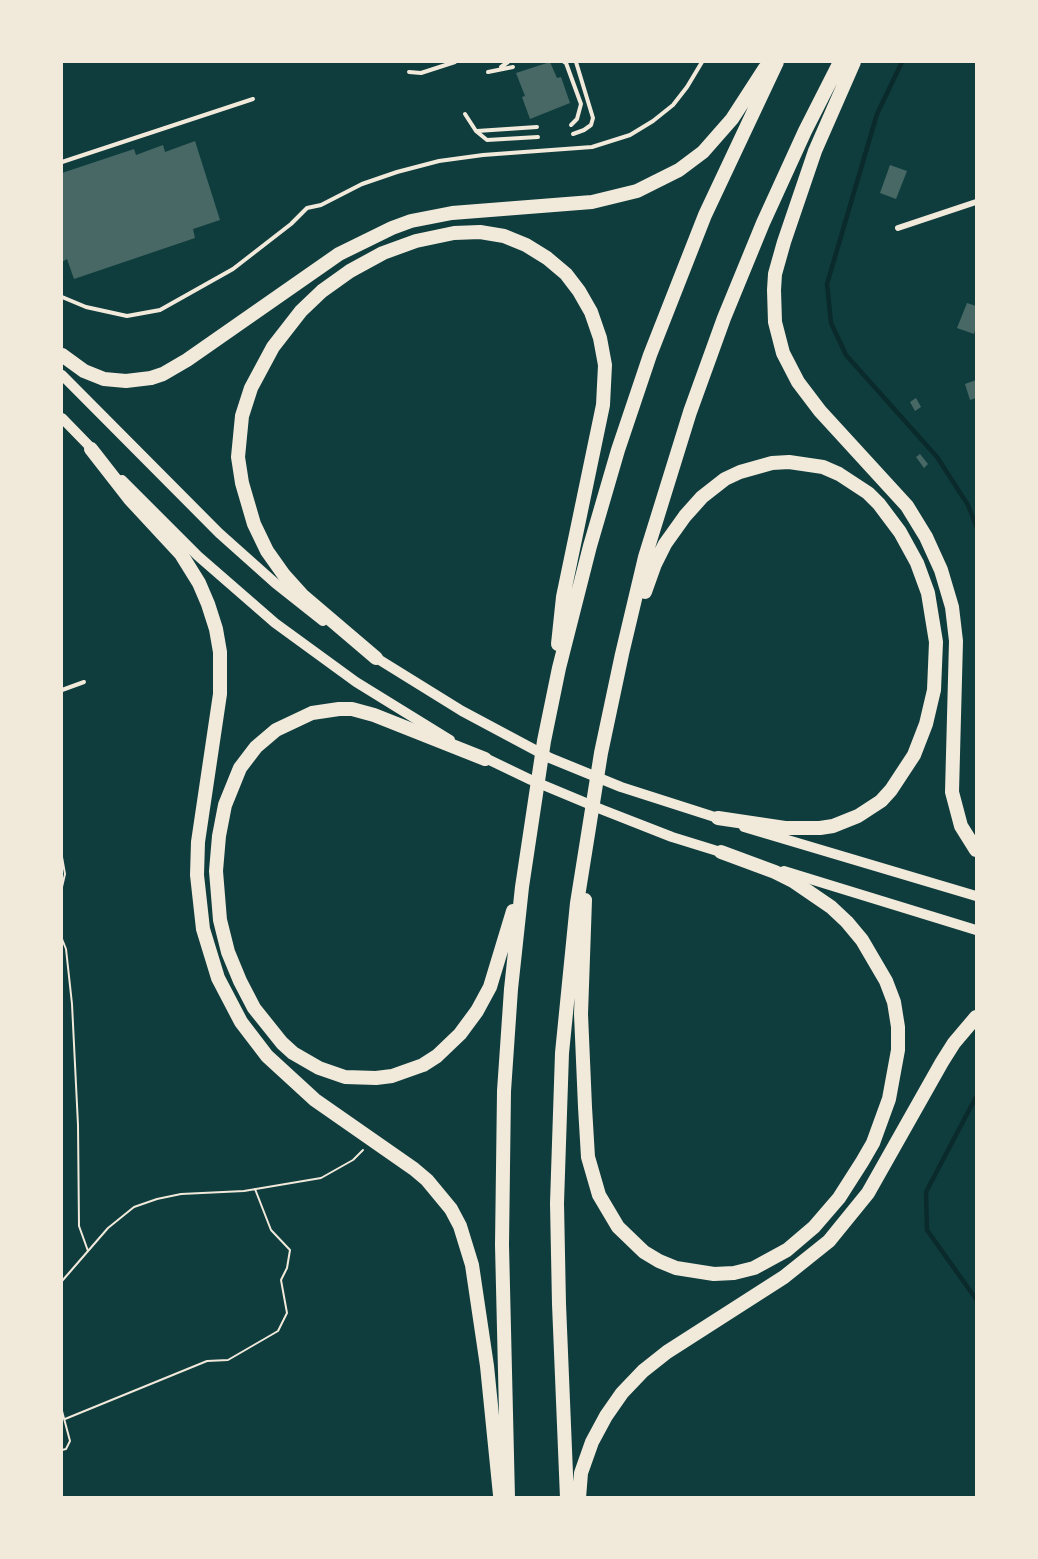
<!DOCTYPE html>
<style>
body{margin:0}
#map{position:relative;width:1038px;height:1559px;overflow:hidden;background:#0f3d3e;font-family:"Sofia Sans Condensed",sans-serif}
canvas{display:block}
.frame{position:absolute;inset:0;border:63px solid #f1e9da;pointer-events:none}
</style>
<div id="map">
<canvas width="1038" height="1559"></canvas>
<div class="frame"></div>
</div>
<script>
const c = document.querySelector('canvas').getContext('2d');
c.lineJoin = 'round';
function poly(rows) {
  const path = new Path2D();
  for (const r of rows) {
    path.moveTo(r[0], r[1]);
    for (let i = 2; i < r.length; i += 2) path.lineTo(r[i], r[i + 1]);
  }
  return path;
}
function strokePath(path, color, width, dash) {
  c.strokeStyle = color;
  c.lineWidth = width;
  c.lineCap = dash ? 'butt' : 'round';
  c.setLineDash(dash || []);
  c.stroke(path);
}
function fill(path, color) {
  c.fillStyle = color;
  c.fill(path, 'evenodd');
}
const stream = poly([
 [902,62,877,114,827,284,831,323,846,355,937,457,968,505,976,526],
 [976,1097,926,1192,927,1230,976,1299]
]);
const building = poly([
 [550,62,557,78,561,77,570,103,530,119,522,97,525,96,516,73],
 [195,141,220,220,193,229,195,238,74,279,67,259,62,262,62,173,134,149,136,155,163,145,165,152],
 [890,165,907,171,896,199,880,193],
 [967,303,976,306,976,327,974,334,957,328],
 [976,380,976,398,970,400,965,384],
 [916,398,921,407,915,411,910,402],
 [920,454,928,464,924,468,916,457]
]);
const path = poly([
 [62,857,65,874,62,887],
 [62,939,66,949,72,1004,78,1125,79,1226,88,1251],
 [62,1281,108,1228,134,1207,157,1199,181,1194,244,1191,321,1178,353,1160,363,1150],
 [62,1411,70,1441,66,1449,62,1450],
 [65,1419,207,1361,228,1360,278,1331,287,1313,281,1280,287,1268,290,1250,271,1230,255,1189]
]);
const service = poly([
 [564,62,566,63,581,104,577,119,571,125],
 [501,67,508,62],
 [409,72,421,73,455,62],
 [488,72,513,67],
 [465,114,476,131,487,140,538,137],
 [477,131,537,127],
 [573,134,584,130,591,125,593,118,576,62],
 [62,162,253,99],
 [62,297,86,307,127,316,160,310,233,269,291,224,307,208,321,205,362,184,397,172,439,161,483,155,592,147,630,135,653,121,673,105,687,87,702,62],
 [62,690,84,682]
]);
const minor = poly([
 [898,228,976,202]
]);
const secondary = poly([
 [62,375,219,533,275,583,323,621],
 [62,418,97,454],
 [122,480,198,556,275,623,356,682,450,740],
 [370,654,462,711,550,758,621,787,724,820],
 [479,755,531,780,603,810,672,837,727,854],
 [744,827,976,896],
 [784,871,976,930]
]);
const motorway = poly([
 [854,62,815,151,784,242,775,274,774,290,775,322,783,353,798,382,820,411,907,506,926,537,941,570,952,607,956,641,952,792,961,826,976,850],
 [62,355,84,371,104,379,126,381,151,378,163,374,187,360,339,254,392,228,411,221,452,213,592,202,637,191,679,170,703,152,732,119,765,68],
 [91,449,130,499,181,554,199,583,208,604,216,629,220,652,220,694,198,842,197,875,203,929,218,978,241,1022,267,1056,315,1100,414,1169,427,1180,451,1209,460,1226,472,1265,487,1366,500,1495],
 [645,592,655,564,665,544,685,516,702,497,725,479,740,472,772,463,789,462,823,467,839,474,868,493,879,504,900,532,917,563,928,593,936,642,934,690,926,724,914,755,891,790,881,801,858,816,833,826,820,828,785,828,718,818],
 [376,658,302,595,284,575,267,551,254,524,242,483,238,457,242,416,251,388,273,347,301,311,322,291,350,271,383,253,416,241,454,233,480,232,504,236,526,245,547,258,566,274,579,291,591,312,600,338,605,365,603,405,563,597,558,644],
 [485,759,374,715,352,709,339,709,312,713,276,730,256,747,240,768,225,805,219,836,216,871,220,920,228,952,240,981,254,1008,282,1043,293,1053,319,1068,345,1077,376,1078,392,1076,423,1065,437,1056,460,1034,477,1011,490,987,513,911],
 [585,900,581,1014,585,1107,588,1157,599,1195,618,1227,644,1252,659,1261,676,1268,714,1274,734,1273,754,1268,787,1250,814,1227,839,1198,862,1162,873,1143,889,1099,898,1050,898,1027,894,1002,886,981,862,940,847,922,831,907,793,881,775,872,721,852],
 [508,1498,502,1245,504,1091,511,989,522,887,544,741,559,668,590,546,618,450,650,355,705,215,777,62],
 [567,1498,559,1304,557,1203,562,1053,577,903,601,753,622,654,645,557,690,412,724,318,763,223,805,131,840,62],
 [579,1498,581,1473,592,1442,606,1416,622,1393,643,1371,667,1352,784,1277,829,1241,868,1193,942,1062,954,1043,976,1017]
]);
strokePath(stream, '#0a2a2b', 4.5);
fill(building, '#486865');
strokePath(path, '#f1e9da', 2);
strokePath(service, '#f1e9da', 4);
strokePath(minor, '#f1e9da', 6);
strokePath(secondary, '#f1e9da', 10);
strokePath(motorway, '#f1e9da', 14);
</script>
